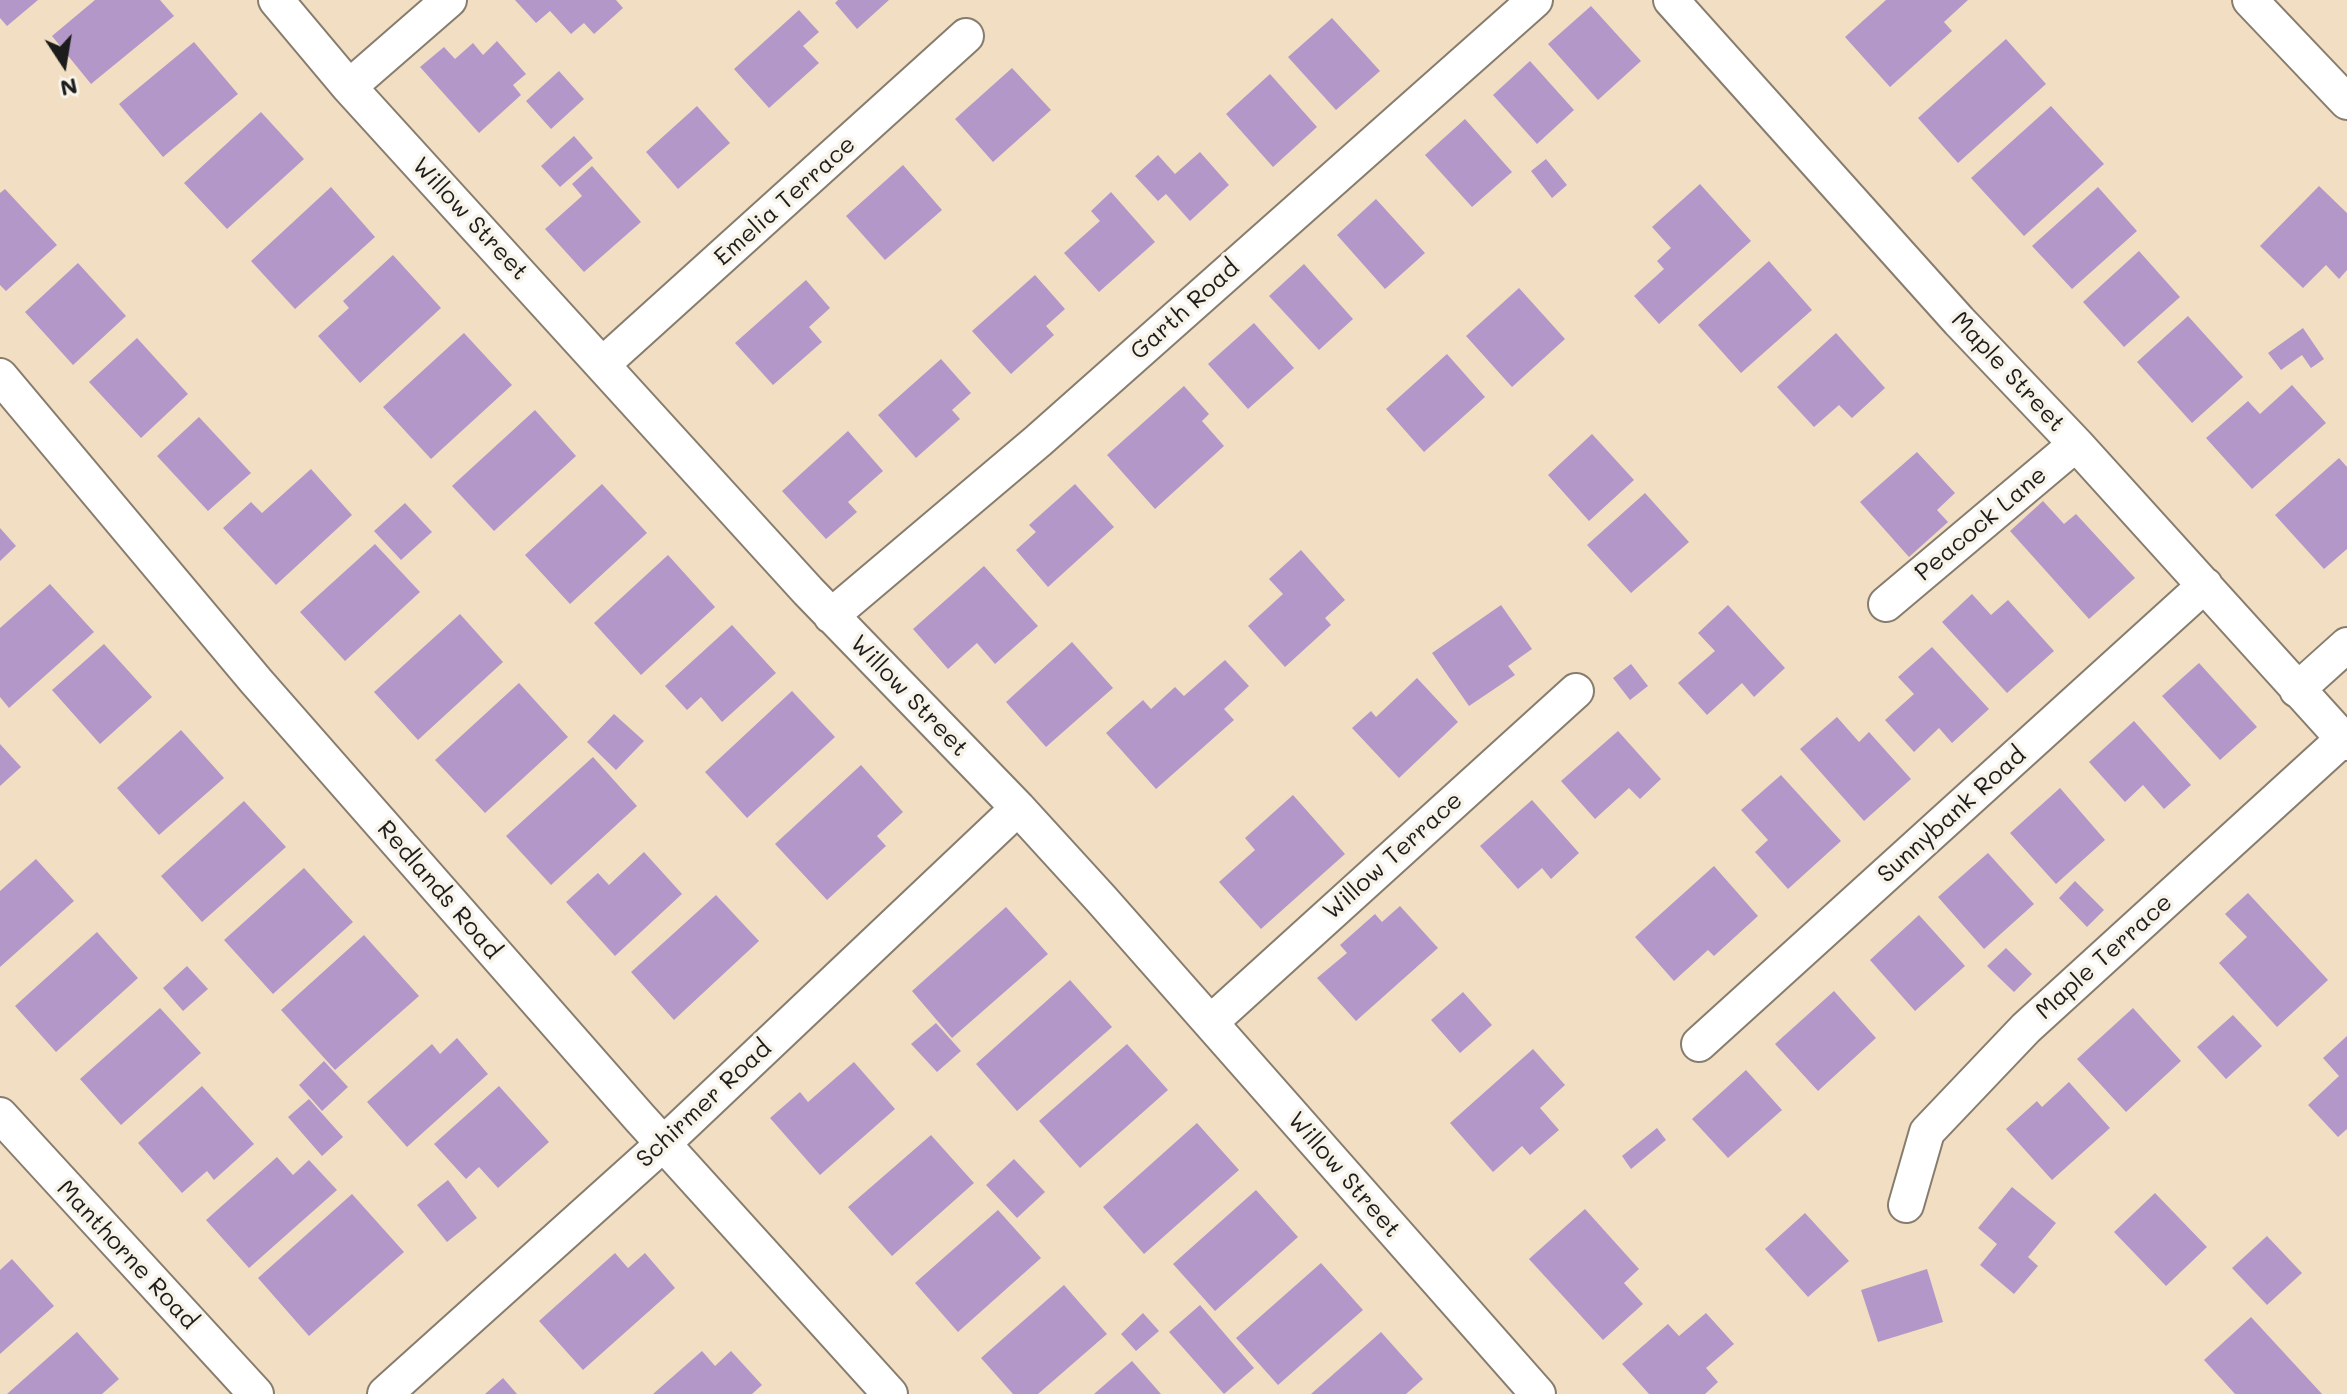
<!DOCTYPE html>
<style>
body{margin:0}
#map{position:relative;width:2347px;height:1394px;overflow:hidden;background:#f2dec2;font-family:Mali,sans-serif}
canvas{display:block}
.north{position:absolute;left:24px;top:24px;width:80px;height:80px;-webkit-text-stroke:6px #f7f3e8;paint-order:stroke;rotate:168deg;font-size:22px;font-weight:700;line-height:32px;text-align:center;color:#1c1c1c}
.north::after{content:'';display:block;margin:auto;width:28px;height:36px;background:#1c1c1c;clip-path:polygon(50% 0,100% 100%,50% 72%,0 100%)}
</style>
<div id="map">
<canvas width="2347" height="1394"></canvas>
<div class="north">N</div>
</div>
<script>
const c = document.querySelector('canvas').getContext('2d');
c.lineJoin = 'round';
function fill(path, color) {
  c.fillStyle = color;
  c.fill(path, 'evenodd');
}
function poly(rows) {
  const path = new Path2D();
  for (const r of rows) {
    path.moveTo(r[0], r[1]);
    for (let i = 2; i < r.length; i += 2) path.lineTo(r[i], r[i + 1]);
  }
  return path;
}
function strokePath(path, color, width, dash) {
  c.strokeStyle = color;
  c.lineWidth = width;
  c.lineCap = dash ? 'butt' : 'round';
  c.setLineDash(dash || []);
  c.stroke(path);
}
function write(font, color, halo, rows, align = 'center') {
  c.font = font + ' Mali,sans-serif';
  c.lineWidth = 7;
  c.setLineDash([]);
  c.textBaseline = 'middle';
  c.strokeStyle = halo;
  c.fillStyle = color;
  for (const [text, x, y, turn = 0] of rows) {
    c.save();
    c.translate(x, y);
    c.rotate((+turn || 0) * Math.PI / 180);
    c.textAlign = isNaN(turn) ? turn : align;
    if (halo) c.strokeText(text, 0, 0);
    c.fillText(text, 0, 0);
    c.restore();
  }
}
const building = poly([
 [0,0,38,0,7,26,0,18],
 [95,0,160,0,174,16,91,84,52,36],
 [515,0,616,0,623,8,594,34,584,23,571,34,550,11,536,23],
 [838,0,889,0,857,29,835,3],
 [1886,0,1968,0,1944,22,1952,31,1890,87,1845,37],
 [1591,6,1641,61,1598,100,1548,44],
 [799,10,819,32,803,46,819,63,769,108,734,69],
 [1332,18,1380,71,1336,110,1288,57],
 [2006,39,2046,84,1958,163,1918,118],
 [497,41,526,74,513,85,521,95,479,133,420,67,444,47,455,59,473,43,483,55],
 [194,42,238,94,163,157,119,104],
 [1530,61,1574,110,1537,144,1493,95],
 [1012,68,1051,110,993,162,955,119],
 [559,71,584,99,551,129,526,101],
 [1270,74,1317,127,1273,167,1226,114],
 [697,106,730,143,678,189,646,152],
 [2051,106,2104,164,2024,236,1971,178],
 [261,112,304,159,227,229,184,183],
 [1465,119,1512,172,1472,207,1425,155],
 [574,136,593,158,560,187,541,166],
 [1200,152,1229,185,1190,221,1166,194,1158,201,1135,176,1158,155,1175,174],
 [1546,159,1567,185,1552,198,1531,171],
 [903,165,942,210,885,260,846,216],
 [592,166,641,222,584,272,545,229,582,196,572,184],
 [1700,184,1751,241,1659,324,1634,296,1664,269,1657,261,1671,248,1652,227],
 [2319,186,2347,213,2347,270,2339,279,2326,265,2303,288,2260,246],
 [331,187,375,237,295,309,251,261],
 [2098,187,2137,231,2072,289,2032,246],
 [5,189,57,245,6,291,0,285,0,193],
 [1111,192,1155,242,1099,292,1064,253,1100,221,1091,211],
 [1376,199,1425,253,1385,289,1337,235],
 [2139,251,2180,297,2124,347,2083,302],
 [393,255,441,308,360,383,318,336,349,308,343,301],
 [1769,261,1812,310,1741,373,1698,325],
 [78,263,126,316,73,365,25,312],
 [1304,264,1353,319,1319,350,1269,296],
 [1035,275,1065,309,1046,326,1054,335,1011,374,972,331],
 [806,280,830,308,809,327,822,342,773,385,735,343],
 [1519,288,1565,339,1512,387,1466,336],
 [2188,316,2243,377,2192,423,2137,362],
 [1254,323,1294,368,1248,409,1208,364],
 [2303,328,2324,359,2311,368,2302,355,2281,370,2268,353],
 [464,333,512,385,431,459,383,407],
 [1836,333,1885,388,1852,418,1839,405,1814,427,1777,387],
 [137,338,188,394,141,438,89,382],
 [1447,354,1485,397,1424,452,1386,409],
 [941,359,971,393,952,410,960,419,916,458,878,415],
 [2292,385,2326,423,2252,489,2206,438,2248,401,2260,414],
 [1184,386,1209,414,1202,421,1224,446,1155,509,1107,455],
 [535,410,576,456,494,531,452,486],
 [199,417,251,473,208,511,157,456],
 [848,431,883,471,848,502,857,512,826,539,782,491],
 [1592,434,1634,480,1589,521,1548,475],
 [1917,452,1955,493,1937,510,1948,522,1909,557,1860,502],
 [2339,458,2347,467,2347,549,2324,569,2275,515],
 [311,469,352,515,276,585,223,528,251,502,262,513],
 [602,484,647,533,570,604,525,555],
 [1075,484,1114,527,1048,587,1016,550,1036,532,1029,525],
 [1645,493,1689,542,1631,593,1587,545],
 [2043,501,2064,524,2076,514,2135,578,2089,619,2010,531],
 [405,503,432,532,401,560,374,531],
 [0,528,16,546,0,561],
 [375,544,420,592,345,661,300,612],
 [1301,550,1345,600,1325,618,1331,625,1285,667,1248,626,1283,594,1269,579],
 [668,555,715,607,641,675,594,623],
 [984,566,1038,626,995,664,977,643,948,669,913,629],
 [50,584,94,632,9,708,0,697,0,628],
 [1972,594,1991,615,2008,600,2054,651,2007,693,1942,622],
 [1501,605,1532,649,1508,666,1515,675,1469,706,1432,653],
 [1728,605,1785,668,1754,697,1742,683,1707,715,1678,683,1715,651,1698,633],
 [460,614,503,662,418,740,374,692],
 [732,625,776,673,722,722,701,697,687,710,665,686],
 [1072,642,1113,688,1046,747,1006,702],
 [104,644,152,697,100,744,52,690],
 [1932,647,1989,709,1952,743,1939,728,1914,752,1885,720,1914,694,1898,677],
 [1225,660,1249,686,1224,709,1234,720,1156,789,1106,733,1143,700,1151,709,1175,687,1184,696],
 [2199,663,2257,727,2220,760,2162,696],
 [1631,664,1648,686,1630,700,1613,678],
 [1417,678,1458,722,1399,778,1352,728,1371,711,1376,717],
 [519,683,568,737,485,813,435,760],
 [792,691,835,737,747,818,705,772],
 [614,714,644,741,616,770,587,742],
 [1837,717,1859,742,1869,732,1911,779,1864,821,1800,749],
 [2134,721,2191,785,2164,809,2143,785,2125,802,2089,762],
 [181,730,224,778,159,835,117,788],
 [1618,731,1661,779,1640,799,1629,788,1595,819,1561,781],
 [0,744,21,767,0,786],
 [593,757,637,806,551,885,506,836],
 [861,765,903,812,877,836,886,846,827,900,775,844],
 [1781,775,1841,841,1788,889,1755,852,1768,840,1741,810],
 [2060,788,2105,840,2056,884,2010,833],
 [1293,795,1345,854,1261,929,1219,882,1255,850,1245,838],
 [1532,800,1579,853,1551,879,1542,868,1518,889,1480,846],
 [244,801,286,847,202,922,161,876],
 [644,852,682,894,615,956,566,902,598,873,609,885],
 [1988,853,2034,904,1984,949,1938,897],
 [36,859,74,901,0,967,0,891],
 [1714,866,1758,916,1714,956,1708,950,1674,981,1635,937],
 [304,868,353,922,273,994,224,940],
 [2075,881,2104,910,2087,927,2059,898],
 [2248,893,2328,980,2277,1027,2219,963,2247,937,2225,914],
 [716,895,759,941,674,1020,631,972],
 [1400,906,1438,948,1356,1021,1317,978,1347,953,1340,945,1375,914,1382,922],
 [1006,907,1048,954,952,1038,912,991],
 [1919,915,1965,966,1915,1011,1870,960],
 [97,932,138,978,56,1052,15,1006],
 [364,935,419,996,335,1070,281,1010],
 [2006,948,2032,974,2014,992,1987,966],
 [187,966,208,989,183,1011,163,988],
 [1070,980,1112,1027,1017,1111,976,1064],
 [1834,991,1876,1038,1818,1091,1775,1044],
 [1463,992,1492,1025,1460,1053,1431,1020],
 [160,1008,201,1053,121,1125,80,1079],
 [2133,1008,2181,1061,2126,1112,2077,1059],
 [2233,1015,2262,1046,2226,1079,2197,1047],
 [936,1023,961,1051,937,1072,911,1044],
 [2347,1036,2347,1129,2338,1137,2308,1105,2339,1076,2323,1058],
 [457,1038,488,1074,407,1147,367,1102,432,1044,440,1054],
 [1127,1044,1168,1090,1080,1168,1039,1121],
 [1533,1049,1565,1085,1540,1108,1559,1130,1530,1155,1522,1146,1493,1172,1450,1123],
 [324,1061,348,1087,322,1111,299,1085],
 [854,1062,895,1109,820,1175,770,1118,800,1092,808,1102],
 [1746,1070,1782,1110,1728,1158,1692,1119],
 [2069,1082,2110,1128,2052,1180,2006,1129,2037,1101,2042,1107],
 [202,1086,254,1144,214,1180,207,1171,182,1193,138,1143],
 [499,1086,549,1142,498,1188,479,1167,466,1179,434,1144],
 [309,1099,343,1137,322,1156,288,1117],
 [1197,1123,1239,1170,1144,1254,1103,1207],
 [1657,1128,1666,1140,1631,1169,1622,1156],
 [931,1135,974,1183,892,1256,848,1207],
 [277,1157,293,1175,309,1160,337,1190,249,1268,206,1220],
 [1014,1159,1045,1192,1017,1218,986,1185],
 [448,1180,477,1218,447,1242,417,1205],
 [2012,1187,2056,1223,2028,1257,2038,1266,2014,1294,1980,1265,1997,1244,1978,1228],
 [1256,1190,1298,1237,1215,1311,1173,1264],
 [2155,1193,2207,1247,2166,1286,2114,1232],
 [352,1194,404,1252,309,1336,258,1278],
 [1585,1209,1639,1269,1624,1283,1643,1304,1603,1340,1529,1259],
 [998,1210,1041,1258,958,1332,915,1283],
 [1805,1213,1849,1261,1808,1297,1765,1249],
 [2267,1236,2302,1273,2267,1305,2232,1268],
 [615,1253,628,1268,645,1253,675,1288,583,1370,539,1321],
 [12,1259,54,1306,0,1354,0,1270],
 [1321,1263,1363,1310,1278,1385,1236,1338],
 [1927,1269,1943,1322,1878,1342,1861,1290],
 [1064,1285,1107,1334,1038,1394,1013,1394,981,1358],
 [1200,1305,1254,1368,1224,1394,1169,1332],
 [1143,1313,1159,1331,1136,1351,1121,1334],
 [1706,1313,1734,1344,1706,1368,1718,1382,1705,1394,1649,1394,1622,1364,1668,1324,1679,1336],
 [2251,1317,2322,1394,2235,1394,2204,1360],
 [77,1332,119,1379,102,1394,7,1394],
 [1381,1332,1423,1379,1406,1394,1311,1394],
 [702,1351,715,1366,731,1351,762,1385,752,1394,653,1394],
 [1132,1361,1161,1394,1094,1394],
 [503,1378,517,1394,485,1394]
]);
const minor = poly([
 [276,0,349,87,808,591,1018,808,1102,900,1538,1394],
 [1671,0,1959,321,2076,444,2347,743],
 [2250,0,2347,102],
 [349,87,449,0],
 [603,364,966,36],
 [0,376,256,681,639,1117,890,1394],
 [1886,604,2076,444],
 [831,616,1038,441,1535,0],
 [2297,690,2347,645],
 [1211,1022,1576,691],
 [1699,1044,2205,585],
 [0,1115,256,1394],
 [1906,1205,1927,1132,2026,1028,2343,739],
 [385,1394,663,1144,1018,808]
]);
const streetNames = [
 ["Emelia Terrace",785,201,-42],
 ["Willow Street",470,219,47],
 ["Garth Road",1185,310,-42],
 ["Maple Street",2008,372,47],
 ["Peacock Lane",1981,524,-40],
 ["Willow Street",909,696,46],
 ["Sunnybank Road",1952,815,-42],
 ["Willow Terrace",1393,856,-42],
 ["Redlands Road",439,890,49],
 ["Maple Terrace",2104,957,-42],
 ["Schirmer Road",704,1104,-43],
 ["Willow Street",1344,1175,49],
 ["Manthorne Road",127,1255,47]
];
fill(building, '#b497c9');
strokePath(minor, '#877d6f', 38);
strokePath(minor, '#fff', 34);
write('24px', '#1c1c1c', '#f7f3e8', streetNames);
</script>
